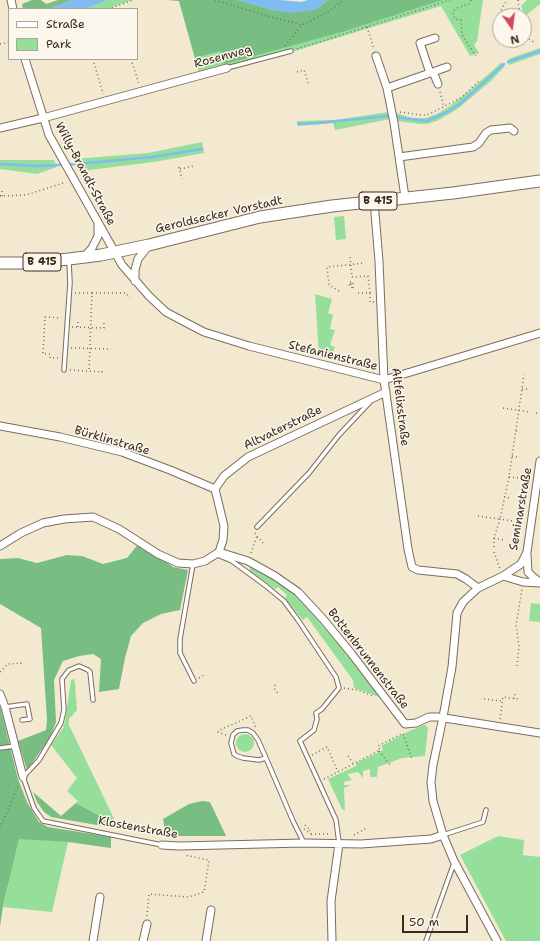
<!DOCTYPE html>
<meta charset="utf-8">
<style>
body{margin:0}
#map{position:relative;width:540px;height:941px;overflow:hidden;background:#f3e9d1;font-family:"Shantell Sans",sans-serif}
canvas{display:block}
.legend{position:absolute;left:8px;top:8px;width:130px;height:52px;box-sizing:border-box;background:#fbf7ec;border:1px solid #aea59a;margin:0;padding:5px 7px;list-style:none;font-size:12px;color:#3b2a1e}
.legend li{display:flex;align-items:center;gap:8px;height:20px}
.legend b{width:20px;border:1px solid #aea59a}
.north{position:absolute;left:492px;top:8px;width:40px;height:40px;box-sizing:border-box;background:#fbf7ec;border:1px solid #aea59a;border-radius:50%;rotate:166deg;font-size:11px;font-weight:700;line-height:16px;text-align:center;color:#3b2a1e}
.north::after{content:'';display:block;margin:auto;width:14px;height:18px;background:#d1495b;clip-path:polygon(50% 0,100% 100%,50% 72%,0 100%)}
.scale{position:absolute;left:402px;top:915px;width:66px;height:18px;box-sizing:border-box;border:2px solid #3b2a1e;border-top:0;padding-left:5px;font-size:12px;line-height:14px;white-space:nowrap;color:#3b2a1e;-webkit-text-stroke:3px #fbf7ec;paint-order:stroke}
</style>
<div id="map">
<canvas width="540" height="941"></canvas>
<ul class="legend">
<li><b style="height:5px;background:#fff"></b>Straße</li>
<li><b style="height:11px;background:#96df9a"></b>Park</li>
</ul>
<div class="north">N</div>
<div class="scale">50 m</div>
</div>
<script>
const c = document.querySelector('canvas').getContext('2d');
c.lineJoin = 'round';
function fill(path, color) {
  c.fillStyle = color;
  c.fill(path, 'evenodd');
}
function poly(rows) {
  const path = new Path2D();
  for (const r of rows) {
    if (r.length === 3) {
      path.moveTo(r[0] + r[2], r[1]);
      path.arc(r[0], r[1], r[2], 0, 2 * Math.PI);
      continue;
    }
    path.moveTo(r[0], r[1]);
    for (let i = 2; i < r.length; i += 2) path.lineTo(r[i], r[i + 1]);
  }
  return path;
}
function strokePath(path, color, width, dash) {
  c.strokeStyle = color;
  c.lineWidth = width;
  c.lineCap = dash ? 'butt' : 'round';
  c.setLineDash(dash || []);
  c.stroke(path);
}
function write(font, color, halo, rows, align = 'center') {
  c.font = font + ' "Shantell Sans",sans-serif';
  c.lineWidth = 3;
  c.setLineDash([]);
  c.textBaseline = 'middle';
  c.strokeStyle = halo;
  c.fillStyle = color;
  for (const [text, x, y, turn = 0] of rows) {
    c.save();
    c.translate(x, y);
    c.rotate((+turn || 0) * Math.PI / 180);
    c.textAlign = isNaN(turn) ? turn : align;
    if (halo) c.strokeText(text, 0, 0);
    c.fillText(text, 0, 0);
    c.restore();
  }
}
const green = poly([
 [108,0,132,0,107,9,84,9],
 [168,0,238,0,276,11,315,10,328,0,483,0,477,41,474,45,479,53,470,56,441,6,285,54,200,77,179,1],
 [527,0,540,0,540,4,526,15,523,12,521,6],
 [540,48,540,54,509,65,508,59],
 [502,62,504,67,491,81,456,110,437,121,427,124,419,124,398,121,396,113,412,118,425,118,437,114,450,106,469,91],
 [389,112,390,119,335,130,333,123,298,126,297,121,335,120],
 [202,142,204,153,154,162,81,171,74,159,148,153],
 [0,160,54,160,57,167,37,174,0,169],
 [344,216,346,239,336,240,334,217],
 [315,294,332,299,328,313,333,315,330,329,335,330,330,345,335,347,331,358,319,355],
 [252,566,274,579,298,597,340,646,379,697,354,688,353,680,307,617,303,620,285,598,287,595,278,587,275,589,249,570],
 [531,603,540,604,540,622,529,621],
 [74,679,75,684,77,710,69,719,69,725,118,827,108,827,100,816,76,803,78,801,67,791,77,778,51,745,63,728,65,721,71,680],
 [424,725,427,726,428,729,425,756,402,758,378,767,377,777,370,777,370,769,363,771,363,778,358,772,347,774,352,780,344,782,344,785,351,785,344,788,345,811,342,809,328,779,356,766,356,763,383,750,381,746,407,732],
 [245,743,9],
 [498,836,524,840,523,855,540,857,540,941,506,941,460,855],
 [19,838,68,842,52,912,3,907]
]);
const forest = poly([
 [32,0,41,0,46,4,58,0,73,0,49,9,23,9,22,4],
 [168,0,238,0,276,11,315,10,328,0,442,0,342,32,224,64,220,51,195,58,179,1],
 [140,542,173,567,188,570,180,610,161,614,143,623,131,636,125,658,119,689,99,692,101,659,93,654,79,656,63,661,54,680,56,722,50,738,27,770,18,741,46,730,47,720,41,628,0,604,0,559,18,558,37,563,67,555,82,556,103,564,127,558],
 [0,706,18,779,27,802,39,822,48,827,111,837,111,848,68,842,19,839,3,906,0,927],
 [33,792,61,816,76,803,100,816,108,827,51,817,44,812,37,802],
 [202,801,210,802,226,836,166,836,163,819,189,804]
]);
const water = poly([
 [73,0,108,0,84,9,49,9],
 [238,0,280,0,301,2,308,0,328,0,315,10,294,13,276,11]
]);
const stream = poly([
 [508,62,540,51],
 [298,124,318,123,387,116,427,121,449,111,461,103,504,64],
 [0,164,39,166,76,164,153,157,202,149]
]);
const path = poly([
 [215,0,264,15,302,25],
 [471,0,469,4,457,8,453,11,453,13,455,19,461,20,462,35,476,56],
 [518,0,520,16],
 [108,9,134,0],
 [501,10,507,0],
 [524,19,527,21],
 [367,27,374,49],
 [529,39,535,43],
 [0,44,9,42],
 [285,46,302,25,326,13,344,0],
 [297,49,450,0],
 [93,59,103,94],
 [131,59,139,84],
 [297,72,304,70,308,83],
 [440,92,444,107],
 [400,112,421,115,427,115,455,101,463,96,479,81],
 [179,167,182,179],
 [180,169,194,166],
 [2,191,2,196],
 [0,196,26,195,66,182],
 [350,257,352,277,368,276,370,293],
 [350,282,353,282,353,289,352,289,351,284,350,286,349,286,350,282],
 [339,291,329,285,327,267,365,263],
 [75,293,92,293,89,371],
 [92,293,126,293,130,298],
 [358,293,370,293,370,302,374,302],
 [72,327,104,328,104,322],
 [78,327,78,321],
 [71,348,111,349],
 [58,358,50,358,50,354,43,354,45,317,61,318],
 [70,370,102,372,102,370],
 [522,389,527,389],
 [503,408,530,412],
 [536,413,540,414],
 [516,431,520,432],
 [512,456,517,457],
 [509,477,520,478],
 [504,497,511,498],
 [478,516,500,519,509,477,524,375],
 [255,533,257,536,265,545],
 [494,538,504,540],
 [494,547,494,538,500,519,513,521],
 [494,552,500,569],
 [251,553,257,536],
 [517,666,519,646,516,625,522,589],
 [0,672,8,664,21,663,21,666],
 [199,678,204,675],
 [275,685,274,688,279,695],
 [344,688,357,690,373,696],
 [484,699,502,701],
 [514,699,515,693],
 [500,719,503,697,519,699],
 [403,734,412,759],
 [226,735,218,732,220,730,251,716,256,728],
 [379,751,390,765],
 [312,755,327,747,338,772],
 [348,756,353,763],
 [324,779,380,750,378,746,403,733],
 [305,825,309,829],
 [0,828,19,784],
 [304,829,311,834,309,829,311,828],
 [311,834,328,834,328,835],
 [354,835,368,827],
 [147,916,149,894,188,897,204,892,209,860,184,855]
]);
const lane = poly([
 [227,68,291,51],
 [64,370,70,283,69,261],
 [257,527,309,473,339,435,370,402],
 [217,555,232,561,266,586,284,601,298,620,336,677,339,688,322,709,316,713,317,719,314,730,300,741,336,820,339,843],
 [193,564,180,639,180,653,194,681],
 [93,700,90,672,88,670,79,666,69,670,62,679,64,710,61,723,39,760,23,777,34,808,43,821,162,845],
 [5,707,27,704,30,719,22,720],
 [0,748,15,746],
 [266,758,259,760,243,758,237,756,234,754,231,743,233,735,237,731,243,730,248,730,253,733,258,740,266,758,293,821,304,843],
 [443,835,483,822,486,810],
 [426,941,454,863]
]);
const street = poly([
 [11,0,13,9],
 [376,56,387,88],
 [25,59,49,135,122,265,149,296,166,312,181,320,204,332,249,346,384,380,540,333],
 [433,72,438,84],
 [430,73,447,67],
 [0,128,43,118,227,68],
 [399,157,473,147,479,143,486,133,491,130,510,128,514,131],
 [405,197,394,123,387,88,430,73,420,43,435,38],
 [374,201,379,261,384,380,408,549,412,567,418,570,457,574,466,579,478,588],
 [84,257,92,248,98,236,98,225],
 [135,281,135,270,138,259,149,245],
 [0,426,60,437,122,452,170,470,215,489],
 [0,546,21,533,43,523,64,519,93,517,119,529,158,554,178,563,193,564,205,561,219,552,223,540,224,526,215,489,224,476,248,457,386,392],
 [219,552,248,561,275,576,298,592,323,619,351,653,405,724,416,723,429,717,438,717,540,733],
 [527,554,528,572,533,577,540,582],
 [503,576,523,582,540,583],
 [0,694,5,707,23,777],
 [162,845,179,846,304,843,361,844,431,839,443,835],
 [93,941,100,897],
 [143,941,147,924],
 [206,941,211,910],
 [332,941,331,901,339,844],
 [497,941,454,861,443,835,433,801,431,782,433,765,443,717,452,667,457,613,463,602,478,588,503,576,521,564,527,552,540,461]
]);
const primary = poly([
 [0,263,27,263,69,259,101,255,149,245,260,217,332,206,453,193,540,181]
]);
const shields = [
 [378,201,38],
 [42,262,38]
];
const shieldNames = [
 ["B 415",378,201],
 ["B 415",42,262]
];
const streetNames = [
 ["Rosenweg",223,57,-15],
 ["Willy-Brandt-Straße",85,174,62],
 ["Geroldsecker Vorstadt",219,215,-13],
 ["Stefanienstraße",333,356,14],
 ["Altfelixstraße",400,407,83],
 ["Altvaterstraße",283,428,-26],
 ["Bürklinstraße",112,441,16],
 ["Seminarstraße",521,509,-80],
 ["Bottenbrunnenstraße",368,659,52],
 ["Klostenstraße",138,828,10]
];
fill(green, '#96df9a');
fill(forest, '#78be82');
fill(water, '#7fbcf2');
strokePath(stream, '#7fbcf2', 2.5);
strokePath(lane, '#7b6d5d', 5.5);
strokePath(street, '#7b6d5d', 9);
strokePath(primary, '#7b6d5d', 13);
strokePath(path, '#7b6d5d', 1.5, [1, 3]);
strokePath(lane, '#fff', 3.5);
strokePath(street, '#fff', 7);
strokePath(primary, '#fff', 11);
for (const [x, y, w] of shields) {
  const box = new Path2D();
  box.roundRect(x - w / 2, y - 9, w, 18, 3);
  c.fillStyle = '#fbf7ec';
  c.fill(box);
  strokePath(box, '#3b2a1e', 1);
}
write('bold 11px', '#3b2a1e', null, shieldNames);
write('12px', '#3b2a1e', '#fbf7ec', streetNames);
</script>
